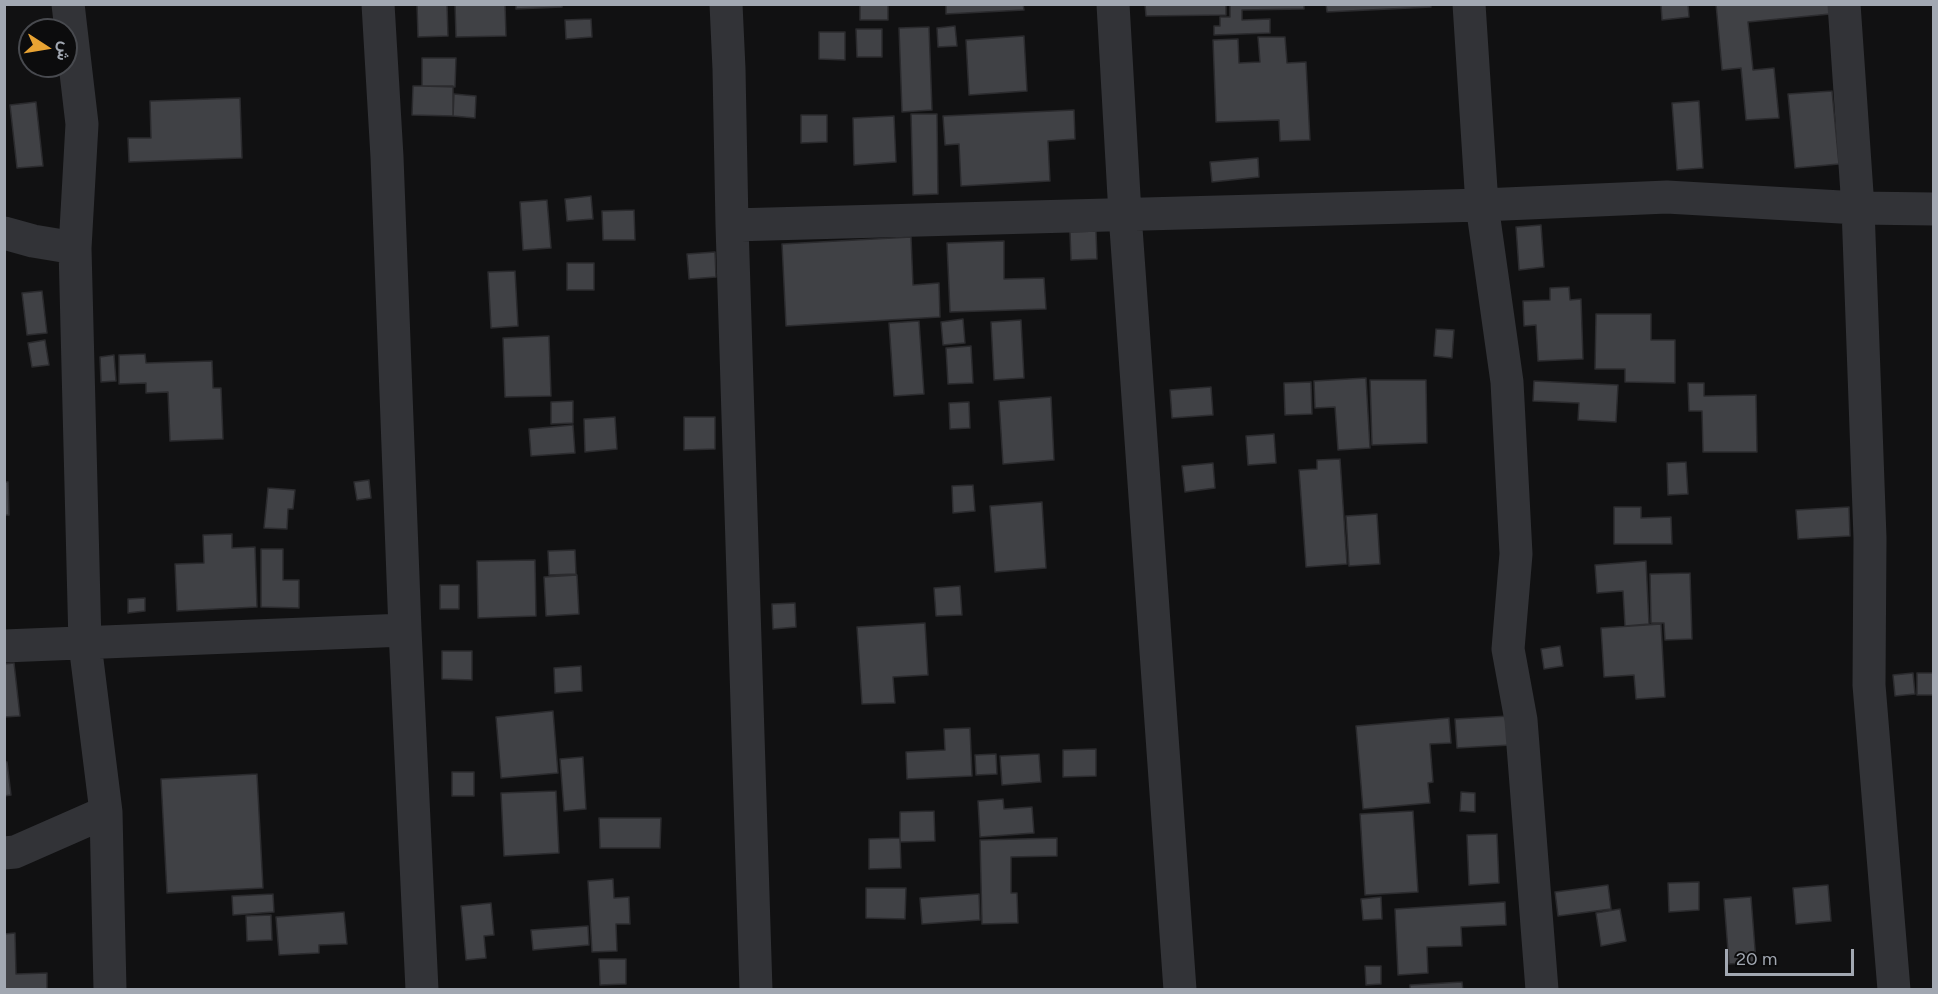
<!DOCTYPE html>
<meta charset="utf-8">
<style>
body{margin:0}
#map{position:relative;width:1938px;height:994px;overflow:hidden;background:#111112;font-family:Figtree,Vazirmatn,sans-serif}
canvas{display:block}
.frame{position:absolute;inset:0;border:6px solid #a2a8b2;pointer-events:none}
.north{position:absolute;left:18px;top:18px;width:60px;height:60px;box-sizing:border-box;background:#0c0c0d;border:2px solid #484a4f;border-radius:50%;rotate:102deg;font-size:16px;font-weight:700;line-height:24px;text-align:center;color:#a2a8b2}
.north::after{content:'';display:block;margin:auto;width:21px;height:27px;background:#e8a333;clip-path:polygon(50% 0,100% 100%,50% 72%,0 100%)}
.scale{position:absolute;left:1725px;top:949px;width:129px;height:27px;box-sizing:border-box;border:3px solid #a2a8b2;border-top:0;padding-left:8px;font-size:18px;line-height:21px;white-space:nowrap;color:#a2a8b2;-webkit-text-stroke:4px #0c0c0d;paint-order:stroke}
</style>
<div id="map">
<canvas width="1938" height="994"></canvas>
<div class="frame"></div>
<div class="north">ش</div>
<div class="scale">20 m</div>
</div>
<script>
const c = document.querySelector('canvas').getContext('2d');
c.lineJoin = 'round';
function fill(path, color) {
  c.fillStyle = color;
  c.fill(path, 'evenodd');
}
function poly(rows) {
  const path = new Path2D();
  for (const r of rows) {
    path.moveTo(r[0], r[1]);
    for (let i = 2; i < r.length; i += 2) path.lineTo(r[i], r[i + 1]);
  }
  return path;
}
function strokePath(path, color, width, dash) {
  c.strokeStyle = color;
  c.lineWidth = width;
  c.lineCap = dash ? 'butt' : 'round';
  c.setLineDash(dash || []);
  c.stroke(path);
}
const building = poly([
 [417,4,447,4,448,36,418,37,417,4],
 [455,4,505,4,506,36,456,37,455,4],
 [516,4,562,4,562,7,516,9,516,4],
 [860,4,888,4,888,20,860,20,860,4],
 [946,4,1023,4,1024,10,946,14,946,4],
 [1145,4,1226,4,1226,15,1146,16,1145,4],
 [1230,4,1304,4,1304,9,1242,10,1242,20,1270,19,1270,33,1214,35,1214,26,1220,26,1220,17,1230,17,1230,4],
 [1326,4,1430,4,1431,7,1327,12,1326,4],
 [1661,4,1688,4,1689,17,1662,20,1661,4],
 [1716,4,1829,4,1830,14,1748,22,1753,70,1774,68,1779,118,1746,120,1741,68,1722,70,1716,4],
 [591,19,592,37,566,39,565,20,591,19],
 [955,26,957,46,938,47,937,28,955,26],
 [929,27,932,110,902,112,899,28,929,27],
 [856,29,882,29,882,57,857,57,856,29],
 [819,32,845,32,845,60,819,59,819,32],
 [1024,36,1027,91,969,95,966,40,1024,36],
 [1258,37,1285,37,1287,63,1306,62,1310,140,1280,141,1279,120,1216,122,1213,40,1238,39,1239,63,1260,62,1258,37],
 [422,58,456,58,455,87,422,86,422,58],
 [413,86,453,86,453,116,412,115,413,86],
 [1832,91,1839,164,1795,168,1788,94,1832,91],
 [454,94,476,96,475,118,453,116,454,94],
 [240,98,242,158,129,162,128,138,151,138,150,101,240,98],
 [1699,101,1703,168,1677,170,1672,103,1699,101],
 [36,102,43,166,17,168,10,105,36,102],
 [1074,110,1075,139,1048,141,1050,181,961,186,959,144,945,145,943,116,1074,110],
 [911,114,937,114,938,194,913,195,911,114],
 [801,115,827,115,827,142,801,143,801,115],
 [894,116,896,162,854,165,853,118,894,116],
 [1258,158,1259,177,1212,182,1210,162,1258,158],
 [591,196,593,219,567,221,565,199,591,196],
 [547,200,551,248,523,250,520,202,547,200],
 [634,210,635,240,603,240,602,211,634,210],
 [1541,225,1544,267,1519,270,1516,227,1541,225],
 [1096,231,1097,259,1071,260,1070,232,1096,231],
 [911,237,913,285,939,283,940,317,786,326,782,244,911,237],
 [1004,241,1004,279,1044,278,1046,309,950,312,947,243,1004,241],
 [715,252,716,277,689,279,687,254,715,252],
 [567,263,594,263,594,290,567,290,567,263],
 [515,271,518,326,491,328,488,272,515,271],
 [1569,287,1570,300,1581,299,1583,359,1538,361,1536,325,1524,326,1523,301,1550,300,1550,288,1569,287],
 [42,291,47,333,27,335,22,293,42,291],
 [1596,314,1651,314,1651,340,1675,340,1675,383,1625,382,1625,369,1595,369,1596,314],
 [963,319,965,343,943,345,941,322,963,319],
 [1021,320,1024,378,994,380,991,322,1021,320],
 [919,321,924,394,894,396,889,323,919,321],
 [1436,329,1454,330,1452,358,1434,356,1436,329],
 [549,336,551,396,505,397,503,338,549,336],
 [45,340,49,365,32,367,28,343,45,340],
 [971,346,973,383,948,384,946,348,971,346],
 [145,354,146,363,212,361,213,388,221,388,223,439,170,441,168,392,146,393,146,383,119,384,119,355,145,354],
 [114,355,116,381,101,382,100,357,114,355],
 [1366,378,1370,448,1338,450,1335,407,1315,408,1314,381,1366,378],
 [1370,380,1426,380,1427,443,1372,445,1370,380],
 [1534,381,1618,385,1616,422,1578,420,1579,403,1533,401,1534,381],
 [1311,382,1312,414,1285,415,1284,383,1311,382],
 [1688,383,1704,383,1704,396,1756,395,1757,452,1703,452,1702,411,1689,411,1688,383],
 [1211,387,1213,415,1172,418,1170,390,1211,387],
 [1051,397,1054,460,1003,464,999,401,1051,397],
 [573,401,573,423,551,424,551,402,573,401],
 [969,402,970,428,950,429,949,403,969,402],
 [615,417,617,449,585,452,584,419,615,417],
 [684,417,715,417,715,449,684,450,684,417],
 [573,425,575,453,531,456,529,429,573,425],
 [1274,434,1276,463,1248,465,1246,436,1274,434],
 [1340,459,1347,564,1306,567,1299,470,1317,469,1317,460,1340,459],
 [1686,462,1688,494,1668,495,1667,463,1686,462],
 [1213,463,1215,488,1185,492,1182,466,1213,463],
 [369,480,371,498,357,500,354,482,369,480],
 [4,482,8,482,9,515,4,515,4,482],
 [973,485,975,511,953,513,952,486,973,485],
 [268,488,295,490,293,509,288,509,287,529,264,528,268,488],
 [1042,502,1046,568,995,572,990,506,1042,502],
 [1614,507,1641,507,1641,518,1671,517,1672,544,1614,544,1614,507],
 [1849,507,1850,536,1798,539,1796,510,1849,507],
 [1377,514,1380,564,1349,566,1346,516,1377,514],
 [232,534,232,548,255,547,257,607,177,611,175,564,204,563,203,535,232,534],
 [261,549,283,549,283,580,299,580,299,608,261,607,261,549],
 [575,550,576,574,549,575,548,551,575,550],
 [535,560,536,616,478,618,477,561,535,560],
 [1646,561,1649,624,1625,626,1623,591,1597,593,1595,565,1646,561],
 [1690,573,1692,639,1665,640,1664,623,1651,623,1650,574,1690,573],
 [577,575,579,614,546,616,544,577,577,575],
 [440,585,459,585,459,609,440,609,440,585],
 [960,586,962,615,936,616,934,588,960,586],
 [145,598,145,611,128,613,128,599,145,598],
 [795,603,796,627,773,629,772,604,795,603],
 [925,623,928,675,893,677,895,703,862,704,857,627,925,623],
 [1661,624,1665,697,1636,699,1634,675,1604,677,1601,628,1661,624],
 [1560,646,1563,666,1544,669,1541,649,1560,646],
 [442,651,472,651,472,680,442,679,442,651],
 [14,663,20,716,4,717,4,664,14,663],
 [581,666,582,691,555,693,554,668,581,666],
 [1913,673,1915,694,1895,696,1893,675,1913,673],
 [1917,673,1934,673,1934,695,1917,695,1917,673],
 [553,711,558,773,501,778,496,717,553,711],
 [1509,716,1511,745,1457,748,1455,719,1509,716],
 [1449,718,1451,743,1430,744,1433,782,1428,783,1430,803,1363,809,1356,726,1449,718],
 [970,728,972,776,907,779,906,752,945,750,944,729,970,728],
 [1096,749,1096,776,1063,777,1063,750,1096,749],
 [996,754,997,774,976,775,975,755,996,754],
 [1039,754,1041,782,1002,785,1000,756,1039,754],
 [583,757,586,809,564,811,560,759,583,757],
 [4,762,7,762,11,795,4,796,4,762],
 [452,772,474,772,474,796,452,796,452,772],
 [257,774,263,888,167,893,161,779,257,774],
 [556,791,559,853,504,856,501,793,556,791],
 [1461,792,1475,793,1475,812,1460,811,1461,792],
 [1003,799,1004,809,1032,807,1034,833,980,837,978,801,1003,799],
 [934,811,935,841,900,842,900,812,934,811],
 [1413,811,1418,892,1365,895,1360,814,1413,811],
 [599,818,661,818,660,848,600,848,599,818],
 [1497,834,1499,883,1469,885,1467,835,1497,834],
 [900,838,901,868,869,869,869,839,900,838],
 [1057,838,1057,856,1011,857,1011,893,1017,893,1018,923,982,924,980,840,1057,838],
 [613,879,614,898,629,897,630,924,616,924,617,951,592,952,588,881,613,879],
 [1699,882,1699,910,1669,912,1668,883,1699,882],
 [1608,885,1611,909,1558,916,1555,892,1608,885],
 [1828,885,1831,921,1796,924,1793,888,1828,885],
 [866,888,906,888,905,919,866,918,866,888],
 [273,894,274,912,233,915,232,896,273,894],
 [979,894,980,920,922,924,920,898,979,894],
 [1381,897,1382,919,1363,920,1361,899,1381,897],
 [1751,897,1756,962,1729,964,1724,899,1751,897],
 [1505,902,1506,925,1461,927,1462,946,1427,947,1428,973,1398,975,1395,909,1505,902],
 [491,903,494,935,484,936,486,958,466,960,461,906,491,903],
 [1620,909,1626,941,1601,946,1596,913,1620,909],
 [344,912,347,944,319,945,319,953,279,955,276,917,344,912],
 [271,915,272,940,247,941,246,916,271,915],
 [588,926,589,945,533,950,531,930,588,926],
 [15,933,16,974,47,973,47,990,4,990,4,934,15,933],
 [599,959,626,959,626,984,600,985,599,959],
 [1365,966,1381,966,1381,984,1366,985,1365,966],
 [1462,982,1463,990,1410,990,1410,985,1462,982]
]);
const street = poly([
 [68,4,82,124,75,248,85,644,106,812,110,990],
 [378,4,387,157,405,630,422,990],
 [726,4,729,69,732,225,756,990],
 [1113,4,1125,214,1180,990],
 [1469,4,1482,205,1507,382,1516,554,1508,649,1521,720,1542,990],
 [1844,4,1858,208,1870,538,1869,685,1894,990],
 [732,225,1482,205,1667,197,1858,208,1934,209],
 [4,233,33,241,75,248],
 [4,646,405,630],
 [4,853,15,852,106,812]
]);
fill(building, '#404145');
strokePath(building, '#2b2b2e', 1.5);
strokePath(street, '#323337', 33);
</script>
